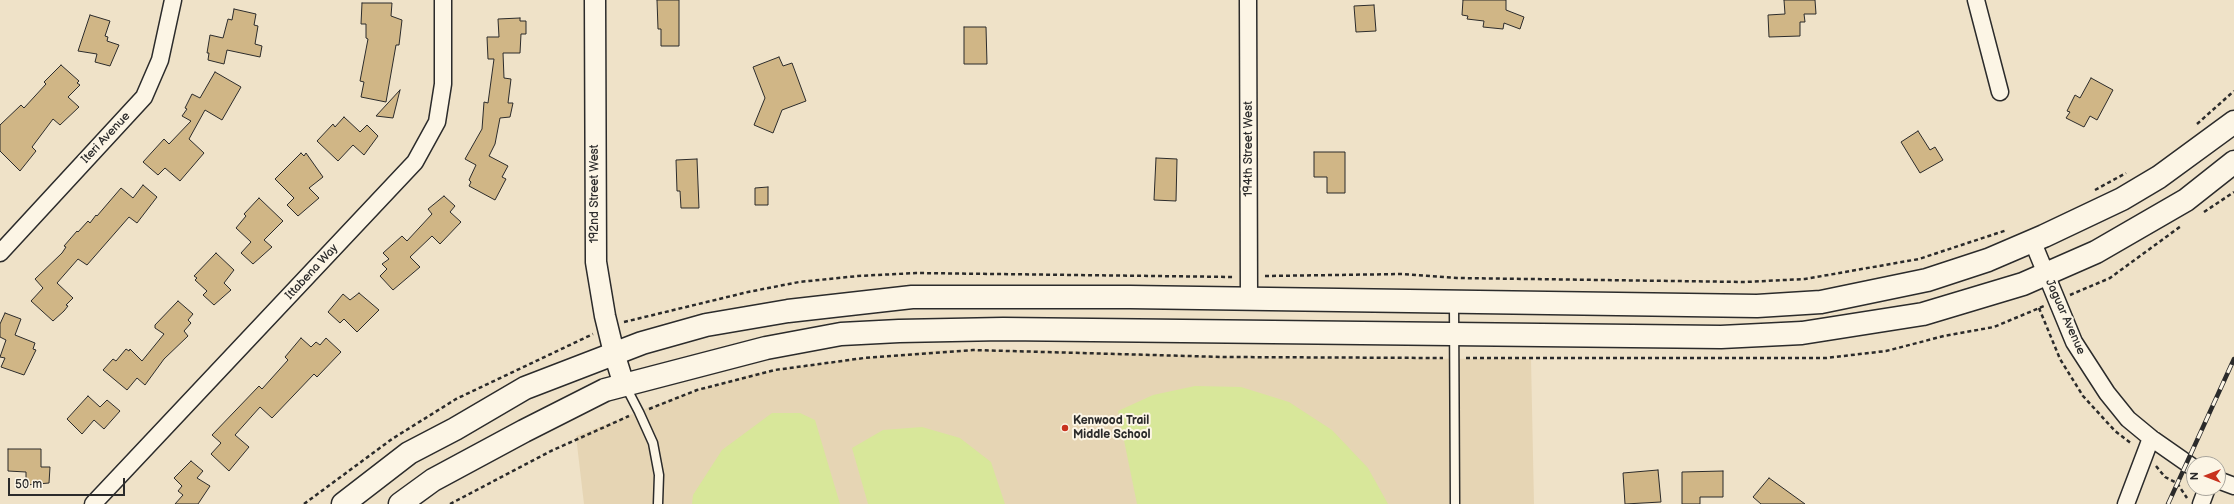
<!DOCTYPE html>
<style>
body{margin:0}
#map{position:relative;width:2234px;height:504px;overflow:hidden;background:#efe2c8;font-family:"Balsamiq Sans",sans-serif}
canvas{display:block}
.north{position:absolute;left:2186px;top:456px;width:40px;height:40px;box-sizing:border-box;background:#fcf5e5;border:1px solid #a8a49b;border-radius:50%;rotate:270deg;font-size:11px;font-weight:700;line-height:16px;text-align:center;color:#2b2b2b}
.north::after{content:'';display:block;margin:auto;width:14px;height:18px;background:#c8321e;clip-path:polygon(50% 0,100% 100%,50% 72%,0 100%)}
.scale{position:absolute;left:8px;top:478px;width:117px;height:18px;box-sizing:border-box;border:2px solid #2b2b2b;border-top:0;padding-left:5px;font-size:12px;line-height:14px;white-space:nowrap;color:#2b2b2b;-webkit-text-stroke:3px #fcf5e5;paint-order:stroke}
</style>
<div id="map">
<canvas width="2234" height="504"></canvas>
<div class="north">N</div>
<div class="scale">50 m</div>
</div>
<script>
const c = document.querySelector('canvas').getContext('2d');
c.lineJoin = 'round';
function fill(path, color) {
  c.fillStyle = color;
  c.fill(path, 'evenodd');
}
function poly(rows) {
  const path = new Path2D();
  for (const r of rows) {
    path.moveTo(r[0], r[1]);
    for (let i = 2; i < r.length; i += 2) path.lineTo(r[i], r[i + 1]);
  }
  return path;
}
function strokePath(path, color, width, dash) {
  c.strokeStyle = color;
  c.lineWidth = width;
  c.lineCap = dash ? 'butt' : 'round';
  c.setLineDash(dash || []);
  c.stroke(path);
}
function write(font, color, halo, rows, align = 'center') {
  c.font = font + ' "Balsamiq Sans",sans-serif';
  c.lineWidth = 4;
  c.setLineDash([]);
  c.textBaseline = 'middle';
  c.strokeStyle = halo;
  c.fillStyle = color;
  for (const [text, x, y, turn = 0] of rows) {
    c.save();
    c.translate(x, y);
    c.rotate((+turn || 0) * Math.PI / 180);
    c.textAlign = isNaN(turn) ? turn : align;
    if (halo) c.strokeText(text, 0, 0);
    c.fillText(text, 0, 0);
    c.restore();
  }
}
const built = poly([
 [942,350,1041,350,1253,358,1531,359,1534,504,584,504,576,436,676,397,756,373,846,360]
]);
const green = poly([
 [1195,386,1241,387,1289,402,1332,430,1368,468,1388,504,1137,504,1118,411,1153,395],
 [772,413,800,413,815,420,840,504,692,504,693,495,722,450],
 [922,427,960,438,991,462,1005,504,868,504,852,448,883,430]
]);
const building = poly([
 [657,0,679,0,679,46,661,46,661,29,658,29,657,0],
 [1463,0,1506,0,1506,10,1524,17,1520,29,1504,23,1503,29,1483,27,1484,21,1467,19,1468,16,1462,15,1463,0],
 [1784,0,1815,0,1816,14,1804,14,1805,22,1800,22,1800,36,1769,37,1768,15,1785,14,1784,0],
 [362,3,392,3,391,16,402,20,399,45,396,45,386,102,361,97,364,82,360,81,368,39,366,38,366,24,361,24,362,3],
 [1374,5,1376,31,1356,32,1354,6,1374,5],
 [234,9,256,14,254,25,258,26,255,44,262,46,260,57,227,50,224,64,208,60,209,53,207,53,210,35,223,38,228,19,232,20,234,9],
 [90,15,110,21,105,36,108,37,107,41,119,45,110,66,95,62,97,54,78,51,90,15],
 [520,18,520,21,526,21,526,34,521,34,520,53,503,53,504,78,511,79,508,103,513,103,510,117,500,118,495,144,489,156,508,166,502,177,506,179,495,200,469,186,471,182,469,180,476,165,465,159,482,129,484,102,488,103,494,59,488,59,487,37,499,37,498,19,520,18],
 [964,27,986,27,987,64,964,64,964,27],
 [779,57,783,66,792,63,806,101,782,110,773,133,754,125,765,98,753,67,779,57],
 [61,65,79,81,77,83,80,85,68,97,79,107,60,125,53,119,32,147,36,151,20,171,0,151,0,125,21,105,24,108,46,84,44,82,61,65],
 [215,72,241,87,222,120,205,110,189,139,204,153,180,181,165,168,158,175,143,162,164,139,169,144,191,121,182,116,187,109,185,108,192,94,200,98,215,72],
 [2091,78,2113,90,2097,120,2090,116,2084,127,2066,118,2070,112,2067,111,2075,95,2080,98,2091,78],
 [400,90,393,118,376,116,400,90],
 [344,117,360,132,367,125,378,136,364,155,353,145,338,161,317,141,333,124,335,127,344,117],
 [1918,131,1930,150,1935,147,1943,160,1920,173,1901,142,1918,131],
 [1314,152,1345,152,1345,193,1327,193,1327,177,1314,177,1314,152],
 [301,153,304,156,306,153,323,177,309,188,319,198,298,216,287,205,294,198,275,179,301,153],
 [1156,158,1177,159,1176,201,1154,200,1156,158],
 [697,159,699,208,681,208,680,191,677,191,676,160,697,159],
 [143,185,157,197,137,223,129,217,87,265,78,259,57,283,73,298,66,305,68,306,64,311,53,321,31,301,43,288,35,279,62,253,66,247,64,246,77,231,78,232,88,221,90,223,96,215,97,216,121,188,133,198,143,185],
 [768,187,768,205,755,205,755,188,768,187],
 [444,196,455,206,450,212,461,222,440,244,432,236,410,257,420,267,393,290,380,276,387,269,382,264,389,259,383,253,402,236,407,241,432,214,428,209,444,196],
 [259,198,283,221,264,240,272,247,253,264,241,253,251,242,236,228,246,216,244,214,259,198],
 [216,253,234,270,224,283,231,290,214,305,203,295,207,291,195,280,197,278,194,276,216,253],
 [359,293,379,310,357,332,344,319,340,323,328,312,343,294,350,300,359,293],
 [178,301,193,314,188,320,191,323,184,331,188,336,164,359,145,385,137,378,127,390,103,370,113,359,116,361,126,349,129,351,130,349,142,361,164,334,155,328,155,325,178,301],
 [5,313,21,319,15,335,35,343,33,349,36,350,24,375,1,367,5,358,0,357,6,340,0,337,0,324,5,313],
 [301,338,311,347,316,342,320,345,326,338,341,352,317,377,314,374,272,418,260,407,235,435,249,447,229,471,211,454,221,443,212,435,259,386,262,389,288,360,285,357,301,338],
 [88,396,100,407,107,400,120,411,104,429,94,420,82,434,67,419,88,396],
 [8,449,41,449,41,467,50,467,49,483,26,485,26,472,8,471,8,449],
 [191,461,203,471,197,478,210,486,198,504,175,504,183,495,178,491,182,486,174,478,191,461],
 [1658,470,1661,502,1625,504,1623,473,1658,470],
 [1723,471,1723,497,1700,497,1700,504,1682,504,1682,472,1723,471],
 [1769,478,1805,504,1761,504,1753,497,1769,478]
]);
const path = poly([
 [2197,124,2234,91],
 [2095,190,2126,173],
 [2204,212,2234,192],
 [1265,276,1403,274,1457,278,1745,282,1805,279,1919,259,2007,230],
 [2070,295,2110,278,2181,226],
 [2039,308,2060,359,2083,396,2115,431,2132,444],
 [624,322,748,292,799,282,858,276,916,273,1234,277],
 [1466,358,1826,358,1886,351,1944,336,1994,327,2044,306],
 [649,409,697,390,775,370,864,358,973,350,1224,357,1443,358],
 [2156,466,2165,477,2177,483,2187,498],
 [304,504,392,439,456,399,593,334],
 [450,504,551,451,629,416]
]);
const service = poly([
 [1454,303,1455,504],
 [625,385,639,412,653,443,659,475,658,504]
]);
const minor = poly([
 [1248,0,1249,299],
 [1976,0,2000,92],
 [2032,240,2074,342,2107,393,2128,419,2151,438,2194,468],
 [0,253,144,97,160,60,173,0],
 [2218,480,2234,486],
 [93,504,415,162,437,122,443,84,443,0],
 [2126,504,2151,438],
 [2201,504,2207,488]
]);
const tertiary = poly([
 [595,0,596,262,605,316,614,353,624,385]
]);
const secondary = poly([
 [343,504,409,453,455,429,525,388,642,343,706,325,788,311,912,297,1130,297,1757,306,1821,302,1927,280,1988,260,2044,236,2122,199,2159,177,2234,122],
 [400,504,433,480,524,431,605,390,766,348,841,334,899,331,1003,329,1721,337,1802,333,1923,314,2023,284,2096,252,2186,200,2234,162]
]);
const rail = poly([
 [2168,504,2234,359]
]);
const markers = [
 [1065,428,4,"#c8321e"]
];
const streetNames = [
 ["Iteri Avenue",106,138,-47],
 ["194th Street West",1249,149,-90],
 ["192nd Street West",595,194,-90],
 ["Ittabena Way",312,272,-47],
 ["Jaguar Avenue",2065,317,66]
];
const poiNames = [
 ["Kenwood Trail",1073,421],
 ["Middle School",1073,435]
];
fill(built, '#e6d5b4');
fill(green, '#d8e79a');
fill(building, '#d0b686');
strokePath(building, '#2b2b2b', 1);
strokePath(service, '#2b2b2b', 11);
strokePath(minor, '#2b2b2b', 19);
strokePath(tertiary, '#2b2b2b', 23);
strokePath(secondary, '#2b2b2b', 25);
strokePath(path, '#2b2b2b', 2.5, [4, 3]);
strokePath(service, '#fcf5e5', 8);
strokePath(minor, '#fcf5e5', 16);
strokePath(tertiary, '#fcf5e5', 20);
strokePath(secondary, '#fcf5e5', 22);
strokePath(rail, '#2b2b2b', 4.5);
strokePath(rail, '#fcf5e5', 3, [9]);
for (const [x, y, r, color] of markers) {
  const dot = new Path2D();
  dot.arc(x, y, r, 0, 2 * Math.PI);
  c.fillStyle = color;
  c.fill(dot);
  strokePath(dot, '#fcf5e5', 1.5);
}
write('12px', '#2b2b2b', '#fcf5e5', streetNames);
write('bold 12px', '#2b2b2b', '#fcf5e5', poiNames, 'left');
</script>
